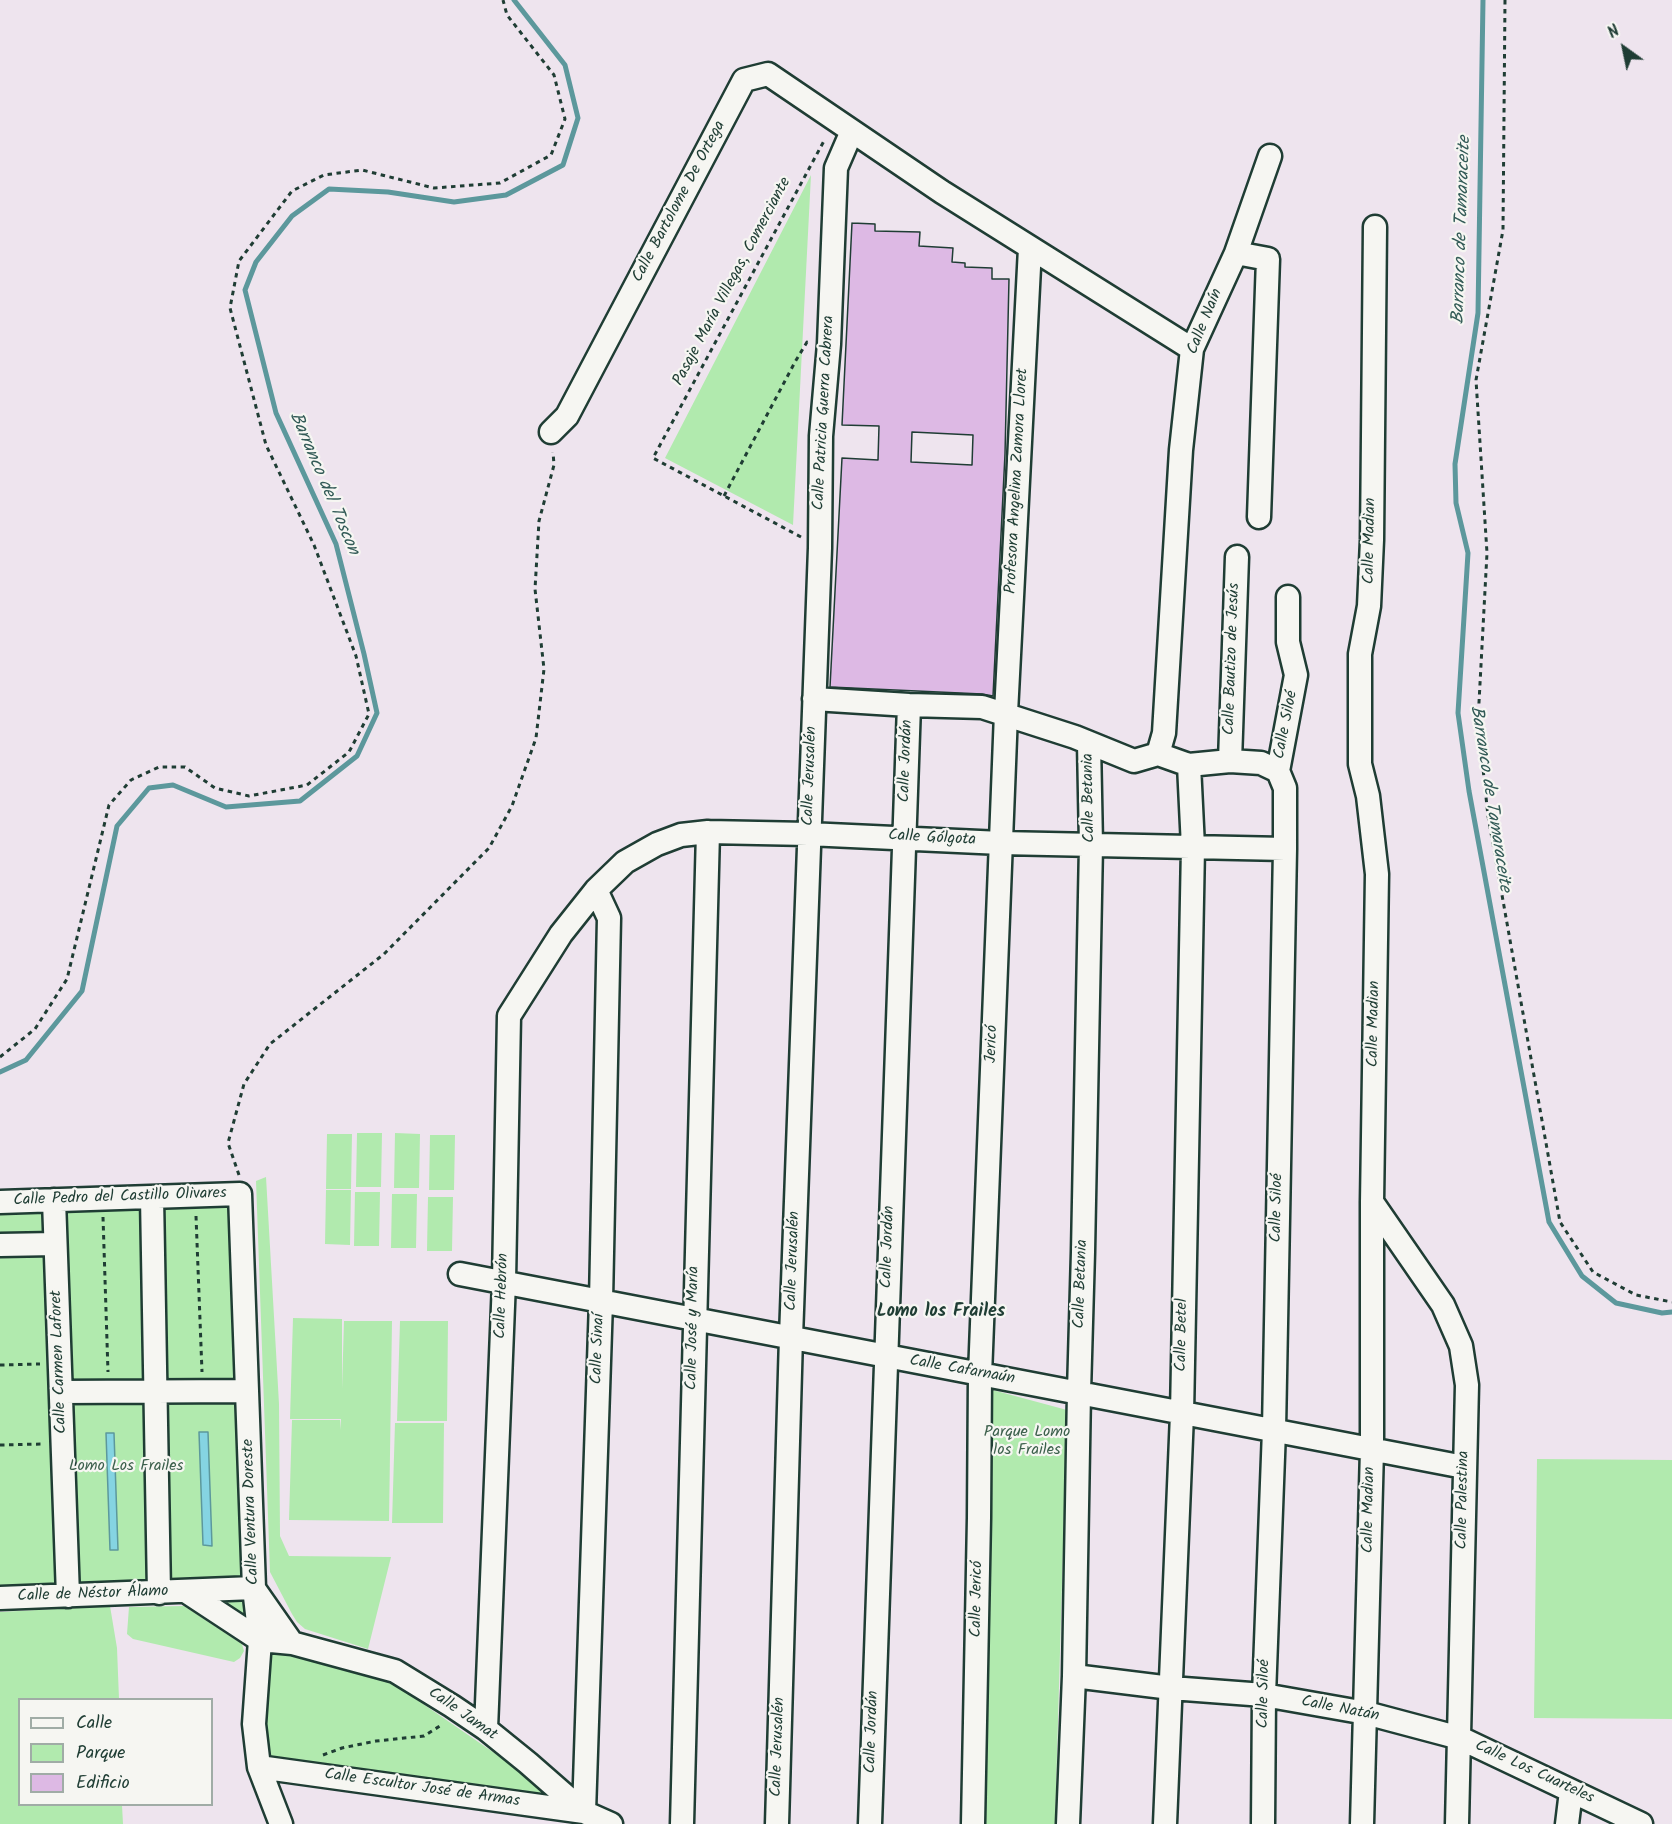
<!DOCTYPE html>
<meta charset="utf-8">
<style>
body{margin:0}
#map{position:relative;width:1672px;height:1824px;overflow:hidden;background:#eee4ee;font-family:Kalam,sans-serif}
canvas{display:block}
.legend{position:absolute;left:18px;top:1698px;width:195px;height:108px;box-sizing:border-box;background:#f6f6f2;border:2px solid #a0aca6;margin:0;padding:8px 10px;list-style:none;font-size:18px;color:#1f3d34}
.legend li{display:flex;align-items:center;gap:12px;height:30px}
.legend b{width:30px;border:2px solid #a0aca6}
.north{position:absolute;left:1594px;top:18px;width:60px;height:60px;-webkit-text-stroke:4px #f6f6f2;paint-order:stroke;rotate:327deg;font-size:16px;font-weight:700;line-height:24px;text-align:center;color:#1f3d34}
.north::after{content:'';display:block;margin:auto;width:21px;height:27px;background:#1f3d34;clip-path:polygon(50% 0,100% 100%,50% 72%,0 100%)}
</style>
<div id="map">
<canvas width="1672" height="1824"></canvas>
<ul class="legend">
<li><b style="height:8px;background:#f6f6f2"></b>Calle</li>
<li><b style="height:16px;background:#b1eaae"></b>Parque</li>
<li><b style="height:16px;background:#ddb9e4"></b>Edificio</li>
</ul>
<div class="north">N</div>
</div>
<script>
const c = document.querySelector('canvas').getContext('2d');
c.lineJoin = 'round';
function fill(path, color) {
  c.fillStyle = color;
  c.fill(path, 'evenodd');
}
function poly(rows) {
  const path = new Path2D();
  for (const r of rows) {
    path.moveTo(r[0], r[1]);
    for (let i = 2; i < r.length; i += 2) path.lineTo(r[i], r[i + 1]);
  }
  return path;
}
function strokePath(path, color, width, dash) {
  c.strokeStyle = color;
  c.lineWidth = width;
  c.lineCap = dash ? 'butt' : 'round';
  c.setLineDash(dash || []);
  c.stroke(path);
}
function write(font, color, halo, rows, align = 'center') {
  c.font = font + ' Kalam,sans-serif';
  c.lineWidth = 4.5;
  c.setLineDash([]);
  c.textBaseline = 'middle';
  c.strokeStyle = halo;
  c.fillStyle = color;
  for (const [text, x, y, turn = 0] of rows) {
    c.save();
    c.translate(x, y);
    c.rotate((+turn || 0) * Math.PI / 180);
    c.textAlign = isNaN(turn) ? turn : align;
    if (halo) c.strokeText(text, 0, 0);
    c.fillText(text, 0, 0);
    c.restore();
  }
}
const green = poly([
 [811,175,793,525,665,458],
 [357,1133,382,1133,381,1187,356,1187],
 [395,1133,420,1134,419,1188,394,1188],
 [327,1134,352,1134,351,1189,326,1189],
 [430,1135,455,1135,454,1190,429,1190],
 [266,1177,279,1404,280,1536,289,1556,391,1557,368,1649,305,1629,297,1622,292,1614,270,1572,256,1181],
 [326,1190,351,1190,350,1245,325,1244],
 [355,1192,380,1192,379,1246,354,1246],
 [240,1194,260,1640,381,1675,570,1805,269,1764,265,1725,260,1640,187,1592,0,1598,0,1202],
 [392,1194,417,1194,416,1248,391,1248],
 [428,1197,453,1197,452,1251,427,1251],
 [293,1318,342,1319,342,1389,344,1321,392,1321,389,1521,289,1520,292,1420,340,1420,340,1430,341,1419,290,1419],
 [400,1321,448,1321,447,1421,397,1421],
 [989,1389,1067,1410,1055,1824,982,1824],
 [395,1423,444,1423,443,1523,392,1523],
 [1537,1459,1672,1460,1672,1719,1534,1718],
 [110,1606,117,1648,119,1699,20,1700,20,1804,122,1805,123,1824,0,1824,0,1612],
 [184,1606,242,1644,244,1651,240,1658,234,1662,133,1639,127,1634,129,1607]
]);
const water = poly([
 [199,1432,208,1432,212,1546,203,1545,199,1432],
 [106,1433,114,1433,118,1550,110,1550,106,1433]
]);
const stream = poly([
 [1483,0,1478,313,1455,464,1456,503,1468,553,1458,713,1469,791,1549,1222,1582,1276,1616,1303,1662,1313,1672,1312],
 [0,1072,26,1060,82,991,117,826,149,788,173,785,226,807,300,801,357,756,377,713,364,654,336,544,276,413,245,290,256,262,292,216,329,189,388,192,454,202,506,195,563,165,578,118,565,65,514,0]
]);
const building = poly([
 [852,223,875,224,875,231,920,232,919,246,953,248,952,262,965,263,965,267,992,268,992,279,1009,279,1005,454,993,696,982,694,830,687,842,458,878,460,879,426,842,425,852,223],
 [912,432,973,435,972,465,911,462,912,432]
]);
const path = poly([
 [1505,0,1503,230,1476,380,1487,553,1478,721,1488,816,1560,1222,1593,1272,1636,1295,1672,1302],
 [724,496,795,362,807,342,809,343],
 [801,537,653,458,825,139],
 [0,1057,35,1029,67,979,109,805,131,780,159,767,185,767,215,788,249,796,307,785,349,752,369,714,356,656,314,545,266,445,230,308,239,261,292,191,324,175,362,170,434,188,500,183,551,155,565,119,554,75,507,15,503,0],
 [239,1175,228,1143,244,1084,270,1044,384,954,489,848,512,806,536,738,544,669,535,589,539,521,554,465,553,452],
 [196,1216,202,1372],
 [103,1217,108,1372],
 [0,1365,40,1364],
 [0,1445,43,1444],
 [323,1755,342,1748,376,1741,424,1736,443,1724]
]);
const minor = poly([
 [1236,253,1270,156],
 [551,432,567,416,744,80,768,74,942,192,1192,349],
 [814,699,909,705,982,707,1075,737,1134,761,1158,754,1189,765,1230,761,1261,763,1278,771],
 [1158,754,1164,733,1181,450,1192,349,1236,253,1268,259,1259,517],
 [1230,761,1237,557],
 [152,1197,159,1593],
 [54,1200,68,1596],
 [0,1202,240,1194,254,1588,260,1640,254,1724,259,1767,281,1824],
 [1372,1202,1443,1305,1461,1346,1467,1385,1457,1824],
 [0,1245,55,1244],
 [460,1274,1464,1467],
 [61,1392,247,1391],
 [255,1590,292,1643],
 [187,1592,260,1640,292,1643,395,1671,452,1706,486,1729,528,1763,584,1812,611,1824],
 [0,1598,254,1588],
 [1074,1676,1171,1688,1264,1695,1366,1713,1460,1738,1641,1824],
 [486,1729,504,1281,509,1016,561,934,596,890,625,862,657,844,681,835,708,832,808,834,1001,843,1285,849],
 [259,1767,584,1812,601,1301,609,918,596,890],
 [682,1824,708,832],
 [777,1824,791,1337,820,548,821,436,829,344,836,168,852,131],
 [870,1824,909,705],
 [973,1824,979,1518,980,1375,1006,713,1030,248],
 [1068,1824,1074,1676,1079,1392,1083,1252,1091,845,1089,743],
 [1165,1824,1182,1414,1193,847,1189,765],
 [1263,1824,1264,1695,1274,1430,1285,849,1285,788,1278,771,1296,675,1288,642,1288,597],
 [1362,1824,1372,1449,1372,1202,1377,874,1368,796,1360,764,1360,654,1369,606,1372,540,1375,227],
 [1567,1824,1571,1791]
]);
const streetNames = [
 ["Calle Bartolome De Ortega",680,202,-62],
 ["Pasaje María Villegas, Comerciante",733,282,-62],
 ["Calle Naín",1206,322,-68],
 ["Calle Patricia Guerra Cabrera",825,413,-87],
 ["Profesora Angelina Zamora Lloret",1018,481,-87],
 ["Calle Madian",1371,541,-89],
 ["Calle Bautizo de Jesús",1233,659,-88],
 ["Calle Siloé",1287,725,-79],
 ["Calle Jordán",907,761,-88],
 ["Calle Jerusalén",811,776,-88],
 ["Calle Betania",1090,798,-91],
 ["Calle Gólgota",932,839,3],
 ["Calle Madian",1375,1024,-89],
 ["Jericó",993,1044,-88],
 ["Calle Pedro del Castillo Olivares",120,1198,-2],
 ["Calle Siloé",1278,1208,-89],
 ["Calle Jordán",889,1247,-88],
 ["Calle Jerusalén",794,1261,-88],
 ["Calle Betania",1082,1284,-88],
 ["Calle Hebrón",503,1296,-88],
 ["Calle José y María",694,1328,-89],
 ["Calle Betel",1183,1335,-89],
 ["Calle Sinaí",599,1349,-88],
 ["Calle Carmen Laforet",60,1362,-92],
 ["Calle Cafarnaún",962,1371,10],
 ["Calle Palestina",1464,1500,-89],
 ["Calle Madian",1370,1510,-89],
 ["Calle Ventura Doreste",252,1512,-92],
 ["Calle de Néstor Álamo",93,1595,-2],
 ["Calle Jericó",978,1599,-89],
 ["Calle Siloé",1265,1694,-89],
 ["Calle Natán",1340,1710,11],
 ["Calle Jamat",462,1715,35],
 ["Calle Jordán",873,1732,-88],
 ["Calle Jerusalén",779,1747,-88],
 ["Calle Los Cuarteles",1534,1773,25],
 ["Calle Escultor José de Armas",422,1789,8]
];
const parkNames = [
 ["Parque Lomo",1027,1433],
 ["los Frailes",1027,1451],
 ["Lomo Los Frailes",126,1467]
];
const waterNames = [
 ["Barranco de Tamaraceite",1463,230,-88],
 ["Barranco del Toscon",323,484,67],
 ["Barranco de Tamaraceite",1489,799,81]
];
const neighbourhoodNames = [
 ["Lomo los Frailes",941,1313]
];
fill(green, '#b1eaae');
fill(water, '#85d4e2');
strokePath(water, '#5c989c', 1.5);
strokePath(stream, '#5c989c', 5);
fill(building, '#ddb9e4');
strokePath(building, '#1f3d34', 1.5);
strokePath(minor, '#1f3d34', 27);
strokePath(path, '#1f3d34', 3, [4.5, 4.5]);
strokePath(minor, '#f6f6f2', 22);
write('16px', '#1f3d34', '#f6f6f2', streetNames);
write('16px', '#3c604c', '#f6f6f2', parkNames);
write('italic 18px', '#335b57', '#f6f6f2', waterNames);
write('bold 18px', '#1f3d34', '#f6f6f2', neighbourhoodNames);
</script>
